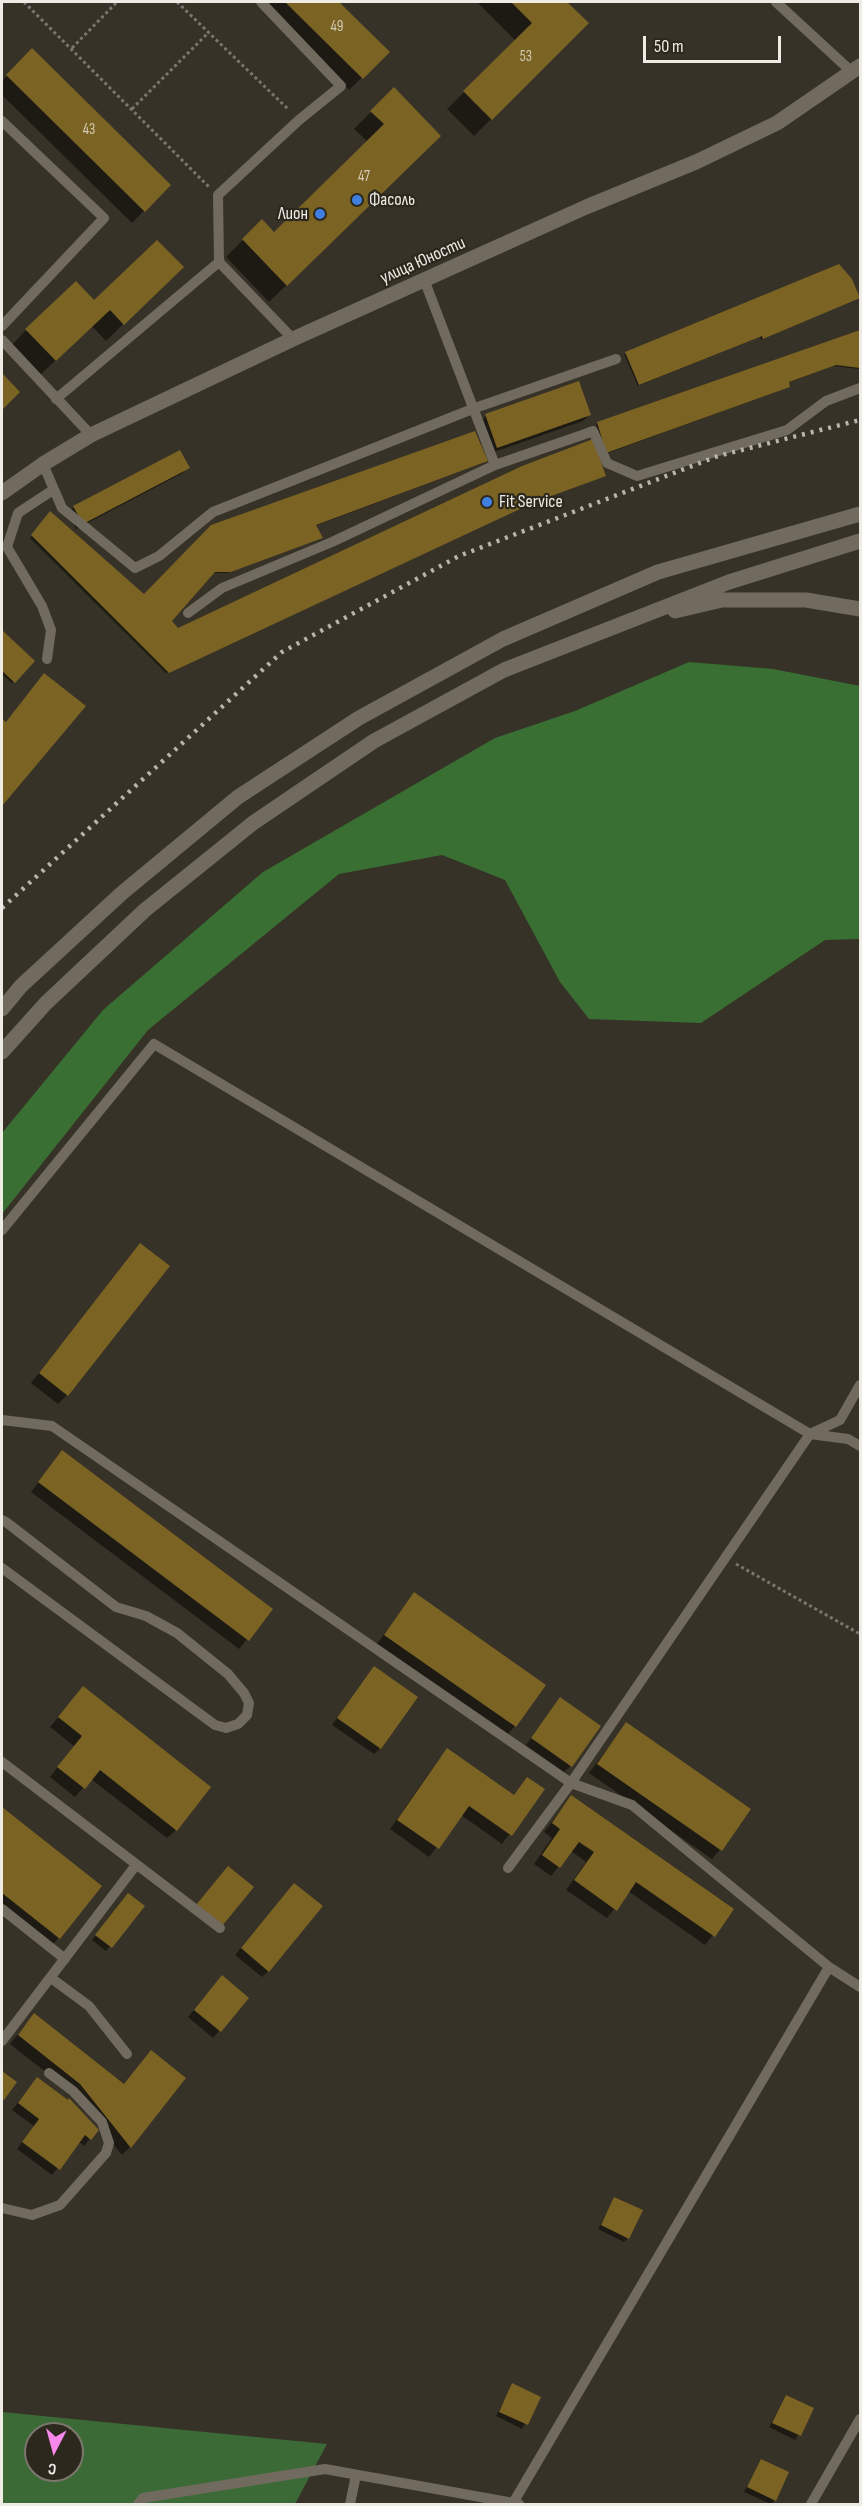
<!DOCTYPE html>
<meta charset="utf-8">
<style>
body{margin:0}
#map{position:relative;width:862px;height:2506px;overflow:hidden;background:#373227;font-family:"Sofia Sans Condensed",sans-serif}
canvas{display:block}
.frame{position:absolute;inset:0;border:3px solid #efece5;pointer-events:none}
.north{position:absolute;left:24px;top:2422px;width:60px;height:60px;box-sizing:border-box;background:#2d281e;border:2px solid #7b766e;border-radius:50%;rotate:186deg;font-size:16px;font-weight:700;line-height:24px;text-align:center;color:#efece5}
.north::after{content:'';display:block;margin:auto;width:21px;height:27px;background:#f888ea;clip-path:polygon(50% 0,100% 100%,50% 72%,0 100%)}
.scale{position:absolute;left:643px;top:36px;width:138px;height:27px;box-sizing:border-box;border:3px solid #efece5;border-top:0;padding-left:8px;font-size:18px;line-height:21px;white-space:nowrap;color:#efece5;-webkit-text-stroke:4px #2d281e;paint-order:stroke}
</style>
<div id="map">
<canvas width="862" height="2506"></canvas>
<div class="frame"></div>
<div class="north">С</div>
<div class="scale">50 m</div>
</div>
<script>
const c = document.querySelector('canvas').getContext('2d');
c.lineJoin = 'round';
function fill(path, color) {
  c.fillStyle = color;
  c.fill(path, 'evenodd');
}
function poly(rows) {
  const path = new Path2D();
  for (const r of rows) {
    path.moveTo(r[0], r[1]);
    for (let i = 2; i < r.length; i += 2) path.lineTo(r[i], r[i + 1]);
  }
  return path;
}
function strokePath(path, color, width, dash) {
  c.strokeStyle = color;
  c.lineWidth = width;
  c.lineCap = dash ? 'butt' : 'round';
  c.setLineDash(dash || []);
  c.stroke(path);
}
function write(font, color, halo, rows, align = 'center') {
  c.font = font + ' "Sofia Sans Condensed",sans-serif';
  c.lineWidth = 4.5;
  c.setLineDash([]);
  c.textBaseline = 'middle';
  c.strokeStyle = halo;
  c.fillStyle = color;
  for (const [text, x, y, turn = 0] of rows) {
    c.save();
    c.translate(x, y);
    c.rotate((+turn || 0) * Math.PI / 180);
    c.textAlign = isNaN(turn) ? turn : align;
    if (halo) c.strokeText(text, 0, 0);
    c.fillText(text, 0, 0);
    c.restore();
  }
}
const green = poly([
 [2,2412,327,2444,295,2504,2,2504],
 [36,2434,72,2434,72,2470,36,2470]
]);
const forest = poly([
 [689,662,773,669,860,686,860,939,825,940,701,1023,589,1019,560,982,505,880,442,855,339,874,148,1030,2,1214,2,1133,103,1010,263,872,495,738,575,711]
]);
const shadow = poly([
 [260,2,337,2,388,52,349,90],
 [477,2,565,2,587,24,474,136,447,109,516,41],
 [32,50,169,185,132,223,2,95,2,81],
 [394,89,422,153,269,302,226,257,262,221,274,234,368,142,354,129],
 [164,284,106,341,92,326,38,377,9,348,26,330,94,302],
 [858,298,761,340,760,336,638,386,624,354],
 [860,332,860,369,833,366,787,383,787,388,605,454,596,425,598,424],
 [590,414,583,421,491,453,480,422,486,416],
 [485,462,315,526,319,539,228,573,212,573,170,621,178,630,603,477,532,503,166,673,30,538,51,513,145,597,212,527],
 [188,468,181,474,76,529,68,513,74,507],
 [2,632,33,661,12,683,2,674],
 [84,706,2,803,2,721,6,724],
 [132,1254,67,1395,58,1404,31,1383],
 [62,1452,271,1610,239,1649,31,1492],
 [414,1594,515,1726,507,1735,377,1644],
 [374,1668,380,1748,374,1754,332,1725],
 [83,1688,176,1830,167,1838,91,1779,75,1797,50,1777,74,1746,50,1727],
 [560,1699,571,1766,564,1772,526,1745],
 [626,1724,720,1850,712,1859,589,1773],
 [448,1750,513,1796,527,1779,542,1790,502,1844,461,1815,429,1857,390,1829,439,1759],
 [571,1797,732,1910,705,1945,628,1891,607,1918,566,1890,586,1862,571,1851,551,1876,534,1864,552,1838,544,1832],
 [2,1809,100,1887,51,1947,2,1908],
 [288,1892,268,1971,262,1977,235,1955],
 [124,1899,142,1906,106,1951,92,1940],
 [216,1984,247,1998,213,2038,188,2017],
 [34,2015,130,2147,122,2155,71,2092,10,2044],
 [37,2079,90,2139,84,2146,79,2142,52,2175,17,2149,34,2126,12,2110],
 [615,2198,628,2238,624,2242,598,2229],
 [513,2385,539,2398,522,2429,496,2416],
 [786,2396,812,2409,795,2440,769,2427],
 [761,2461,775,2500,771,2504,744,2492]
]);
const building = poly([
 [285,2,339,2,390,52,363,79],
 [511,2,567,2,589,23,492,120,463,91,532,23],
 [32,48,171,185,145,212,6,75],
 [394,87,441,136,287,286,242,239,262,219,274,232,384,124,370,111],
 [157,240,184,267,124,325,110,310,56,361,25,329,76,281,94,300],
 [839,264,852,279,860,298,763,339,762,336,639,385,625,352],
 [860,330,860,368,836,365,789,382,790,387,606,453,597,422],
 [2,373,20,392,2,410],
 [579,381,591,415,497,448,485,414],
 [475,431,488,461,316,525,323,538,231,572,215,572,172,621,178,628,522,466,593,439,606,476,535,502,169,673,31,535,50,511,144,594,211,525],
 [180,450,190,468,83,524,73,506],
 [2,630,35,661,15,683,2,671],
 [44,673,86,706,2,806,2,719,6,722],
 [140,1243,170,1266,68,1396,39,1373],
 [62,1450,273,1609,249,1641,38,1482],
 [414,1592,546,1685,516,1727,384,1635],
 [374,1666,418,1697,381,1749,337,1718],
 [83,1686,211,1787,177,1831,100,1770,85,1789,57,1767,82,1736,58,1717],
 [560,1697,601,1726,572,1767,531,1738],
 [626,1722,751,1809,722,1851,597,1764],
 [447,1748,514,1795,527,1777,545,1789,512,1836,469,1806,439,1849,397,1820],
 [571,1795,734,1909,715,1937,636,1882,617,1911,574,1880,594,1852,579,1842,560,1868,542,1855,560,1829,552,1823],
 [2,1807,102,1886,60,1939,2,1893],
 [228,1866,254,1887,222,1926,196,1905],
 [294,1883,323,1906,269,1972,241,1948],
 [128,1893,145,1906,112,1948,95,1935],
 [222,1975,249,1998,221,2032,194,2010],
 [34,2013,124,2084,151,2050,186,2078,131,2148,80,2084,18,2035],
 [2,2071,17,2082,4,2100,2,2098],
 [37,2077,68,2100,69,2098,99,2130,91,2140,85,2135,60,2170,22,2142,39,2119,18,2103],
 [614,2197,643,2210,629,2239,601,2225],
 [512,2383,541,2397,528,2425,499,2412],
 [786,2395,814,2408,801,2436,772,2423],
 [761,2459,789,2472,776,2501,747,2487]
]);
const path = poly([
 [24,2,209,187],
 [177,2,289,110],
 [72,48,117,2],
 [132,109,209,32],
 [736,1564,860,1634]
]);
const lane = poly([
 [261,2,341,86,299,120,218,195,219,262,293,339],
 [776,2,852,72],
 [2,121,104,218,2,326],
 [425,282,495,465],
 [2,340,91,435],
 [56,399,219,262],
 [43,464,62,508,135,568,159,556,213,512,475,408,616,359],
 [188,613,222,588,332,542,495,465,588,433,593,431,607,463,637,476,787,430,826,401,860,388],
 [47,659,51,630,42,606,7,547,18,513,53,490],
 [2,1230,154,1044,810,1434,571,1783,508,1868],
 [2,1420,52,1426,571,1783,632,1805,829,1967,860,1987],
 [810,1434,840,1420,860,1385],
 [810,1434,848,1439,860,1446],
 [2,1520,6,1522,116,1607,146,1616,177,1633,228,1674,244,1693,249,1703,247,1715,238,1724,226,1728,215,1725,2,1568],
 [2,1762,220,1928],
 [2,1909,65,1959],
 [51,1978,89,2006,127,2054],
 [2,2041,136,1865],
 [2,2208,32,2215,60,2205,106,2153,109,2143,102,2122,73,2091,49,2073],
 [513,2503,829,1967],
 [138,2504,143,2498,325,2469,519,2504],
 [350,2504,356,2475],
 [811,2504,860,2419]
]);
const secondary = poly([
 [2,493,43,464,91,435,293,339,586,207,696,162,777,123,860,66],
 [675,611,722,600,806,600,860,609],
 [2,1009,21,986,122,893,238,797,359,718,503,639,658,572,860,514],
 [2,1052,46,1003,145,910,253,823,374,741,504,670,729,582,860,541]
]);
const rail = poly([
 [2,908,282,652,459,556,718,456,860,420]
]);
const markers = [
 [357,200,6,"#3f7fe0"],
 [320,214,6,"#3f7fe0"],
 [487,502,6,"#3f7fe0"]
];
const numberNames = [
 ["49",337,27],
 ["53",526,57],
 ["43",89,130],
 ["47",364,177]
];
const poiNames = [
 ["Фасоль",369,200],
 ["Лион",308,214,"right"],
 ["Fit Service",499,502]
];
const streetNames = [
 ["улица Юности",423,261,-24]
];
fill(green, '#3c6a36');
fill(forest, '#396f32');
fill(shadow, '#0007');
fill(building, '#7b6323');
strokePath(path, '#7b776e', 3, [3, 3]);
strokePath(lane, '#706b5e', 10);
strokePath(secondary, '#706b5e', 15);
strokePath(rail, '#b9b5ad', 4.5, [3, 6]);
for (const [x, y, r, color] of markers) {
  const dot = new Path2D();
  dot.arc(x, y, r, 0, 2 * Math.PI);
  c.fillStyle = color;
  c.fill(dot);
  strokePath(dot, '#2d281e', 2);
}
write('15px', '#d2cab4', null, numberNames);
write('18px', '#efece5', '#2d281e', poiNames, 'left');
write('18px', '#efece5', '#2d281e', streetNames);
</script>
